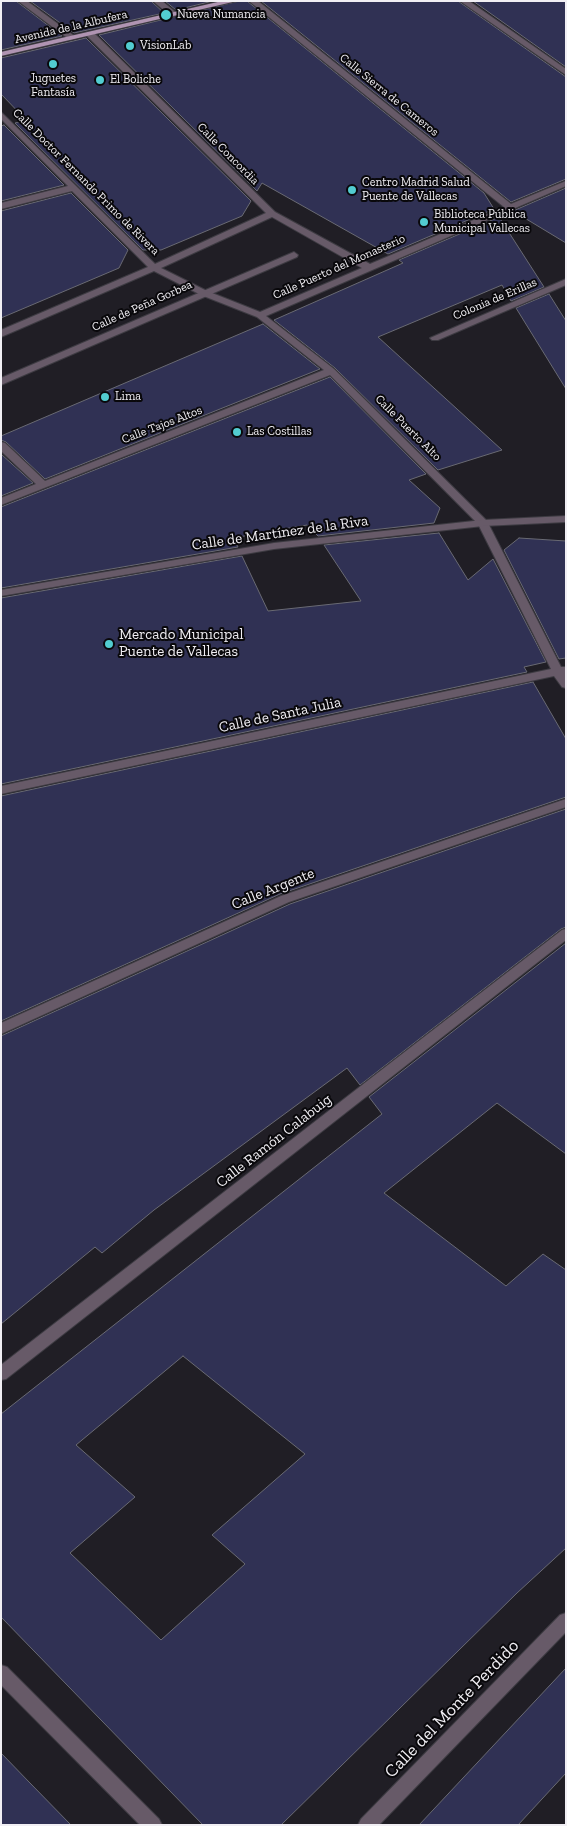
<!DOCTYPE html>
<meta charset="utf-8">
<style>
body{margin:0}
#map{position:relative;width:567px;height:1826px;overflow:hidden;background:#201e25;font-family:"Zilla Slab",serif}
canvas{display:block}
.frame{position:absolute;inset:0;border:2px solid #f1eff4;pointer-events:none}
</style>
<div id="map">
<canvas width="567" height="1826"></canvas>
<div class="frame"></div>
</div>
<script>
const c = document.querySelector('canvas').getContext('2d');
c.lineJoin = 'round';
function fill(path, color) {
  c.fillStyle = color;
  c.fill(path, 'evenodd');
}
function poly(rows) {
  const path = new Path2D();
  for (const r of rows) {
    path.moveTo(r[0], r[1]);
    for (let i = 2; i < r.length; i += 2) path.lineTo(r[i], r[i + 1]);
  }
  return path;
}
function strokePath(path, color, width, dash) {
  c.strokeStyle = color;
  c.lineWidth = width;
  c.lineCap = dash ? 'butt' : 'round';
  c.setLineDash(dash || []);
  c.stroke(path);
}
function write(font, color, halo, rows, align = 'center') {
  c.font = font + ' "Zilla Slab",serif';
  c.lineWidth = 4;
  c.setLineDash([]);
  c.textBaseline = 'middle';
  c.strokeStyle = halo;
  c.fillStyle = color;
  for (const [text, x, y, turn = 0] of rows) {
    c.save();
    c.translate(x, y);
    c.rotate((+turn || 0) * Math.PI / 180);
    c.textAlign = isNaN(turn) ? turn : align;
    if (halo) c.strokeText(text, 0, 0);
    c.fillText(text, 0, 0);
    c.restore();
  }
}
const building = poly([
 [1,1,16,1,62,36,1,50,1,1],
 [30,1,151,1,164,13,74,33,30,1],
 [165,1,213,1,176,10,165,1],
 [239,1,247,1,484,193,494,209,388,254,262,183,257,191,99,35,239,1],
 [261,1,458,1,566,77,566,179,511,202,261,1],
 [473,1,566,1,566,67,473,1],
 [86,38,251,201,242,216,161,250,143,250,15,123,26,120,1,94,1,58,86,38],
 [4,125,64,185,1,201,1,126,4,125],
 [566,188,566,243,513,211,566,188],
 [71,193,128,250,119,268,1,318,1,211,71,193],
 [499,217,544,287,511,301,502,285,378,337,502,450,438,470,335,368,274,320,403,263,399,260,499,217],
 [549,294,566,321,566,389,516,308,549,294],
 [263,324,320,369,45,479,6,442,1,440,1,436,263,324],
 [330,377,426,474,409,480,440,508,434,523,318,536,307,525,233,538,238,547,1,588,1,507,330,377],
 [1,454,33,483,1,496,1,454],
 [439,533,468,580,493,559,546,662,524,667,527,672,1,784,1,598,242,556,268,611,361,601,324,545,439,533],
 [519,538,566,541,566,658,559,659,504,550,519,538],
 [533,682,566,739,566,797,280,894,1,1021,1,796,533,682],
 [566,809,566,927,561,929,360,1085,347,1068,154,1210,102,1253,95,1247,1,1324,1,1036,290,904,566,809],
 [566,943,566,1154,497,1103,384,1193,506,1286,543,1254,566,1270,566,1548,517,1593,281,1825,203,1825,1,1617,1,1414,382,1114,369,1097,566,943],
 [183,1356,305,1454,212,1535,245,1564,161,1640,70,1553,135,1497,76,1445,183,1356],
 [566,1668,566,1773,518,1825,419,1825,566,1668],
 [1,1753,30,1783,71,1825,1,1825,1,1753]
]);
const service = poly([
 [566,279,566,285,438,340,432,340,430,338,566,279]
]);
const pedestrian = poly([
 [294,252,298,255,297,257,1,385,1,378,294,252]
]);
const minor = poly([
 [18,1,27,1,77,38,70,40,18,1],
 [153,1,162,1,179,15,172,17,153,1],
 [249,1,258,1,511,204,566,181,566,186,266,316,334,369,487,521,561,667,566,667,566,688,562,687,554,676,1,794,1,786,551,669,478,524,330,375,1,505,1,498,36,484,1,451,1,442,5,443,45,481,324,370,257,317,201,295,154,271,1,337,1,330,148,267,72,191,1,209,1,203,68,186,1,119,1,112,155,264,266,213,87,36,87,32,93,32,275,212,370,264,504,207,249,1],
 [272,217,362,268,260,312,207,291,161,268,272,217],
 [460,1,469,1,566,69,566,75,460,1],
 [566,799,566,807,289,902,1,1034,1,1023,281,896,566,799],
 [566,929,566,940,6,1379,1,1380,1,1365,562,930,566,929],
 [566,1613,566,1632,379,1825,358,1825,361,1819,560,1615,566,1613]
]);
const tertiary = poly([
 [566,516,566,522,483,526,274,549,1,596,1,590,274,543,483,520,566,516],
 [1,1665,7,1667,159,1819,162,1825,140,1825,1,1685,1,1665]
]);
const primary = poly([
 [222,1,237,1,1,56,1,52,222,1]
]);
const markers = [
 [166,15,6,"#52ccd0"],
 [130,46,5,"#52ccd0"],
 [53,64,5,"#52ccd0"],
 [100,80,5,"#52ccd0"],
 [352,190,5,"#52ccd0"],
 [424,222,5,"#52ccd0"],
 [105,397,5,"#52ccd0"],
 [237,432,5,"#52ccd0"],
 [109,644,5,"#52ccd0"]
];
const farPoinames = [
 ["Nueva Numancia",177,15],
 ["VisionLab",140,46],
 ["Juguetes",53,79,"center"],
 ["Fantasía",53,93,"center"],
 ["El Boliche",110,80],
 ["Centro Madrid Salud",362,183],
 ["Puente de Vallecas",362,197],
 ["Biblioteca Pública",434,215],
 ["Municipal Vallecas",434,229],
 ["Lima",115,397],
 ["Las Costillas",247,432]
];
const farStreetnames = [
 ["Avenida de la Albufera",71,27,-13],
 ["Calle Sierra de Cameros",389,95,39],
 ["Calle Concordia",228,154,45],
 ["Calle Doctor Fernando Primo de Rivera",86,182,45],
 ["Calle Puerto del Monasterio",339,267,-24],
 ["Colonia de Erillas",495,299,-23],
 ["Calle de Peña Gorbea",142,306,-24],
 ["Calle Tajos Altos",162,425,-21],
 ["Calle Puerto Alto",408,428,45]
];
const streetNames = [
 ["Calle de Martínez de la Riva",280,533,-8],
 ["Calle de Santa Julia",280,715,-12],
 ["Calle Argente",273,889,-22],
 ["Calle Ramón Calabuig",274,1141,-38]
];
const poiNames = [
 ["Mercado Municipal",119,635],
 ["Puente de Vallecas",119,652]
];
const nearStreetnames = [
 ["Calle del Monte Perdido",452,1709,-46]
];
fill(building, '#303154');
strokePath(building, '#696a73', 1);
strokePath(service, '#3d3b42', 2);
strokePath(pedestrian, '#3d3b42', 2);
strokePath(minor, '#3d3b42', 2);
strokePath(tertiary, '#3d3b42', 2);
strokePath(primary, '#3d3b42', 2);
fill(service, '#675a68');
fill(pedestrian, '#675a68');
fill(minor, '#675a68');
fill(tertiary, '#675a68');
fill(primary, '#b094b2');
for (const [x, y, r, color] of markers) {
  const dot = new Path2D();
  dot.arc(x, y, r, 0, 2 * Math.PI);
  c.fillStyle = color;
  c.fill(dot);
  strokePath(dot, '#09080b', 2);
}
write('12px', '#f1eff4', '#09080b', farPoinames, 'left');
write('12px', '#f1eff4', '#09080b', farStreetnames);
write('15px', '#f1eff4', '#09080b', streetNames);
write('15px', '#f1eff4', '#09080b', poiNames, 'left');
write('18px', '#f1eff4', '#09080b', nearStreetnames);
</script>
